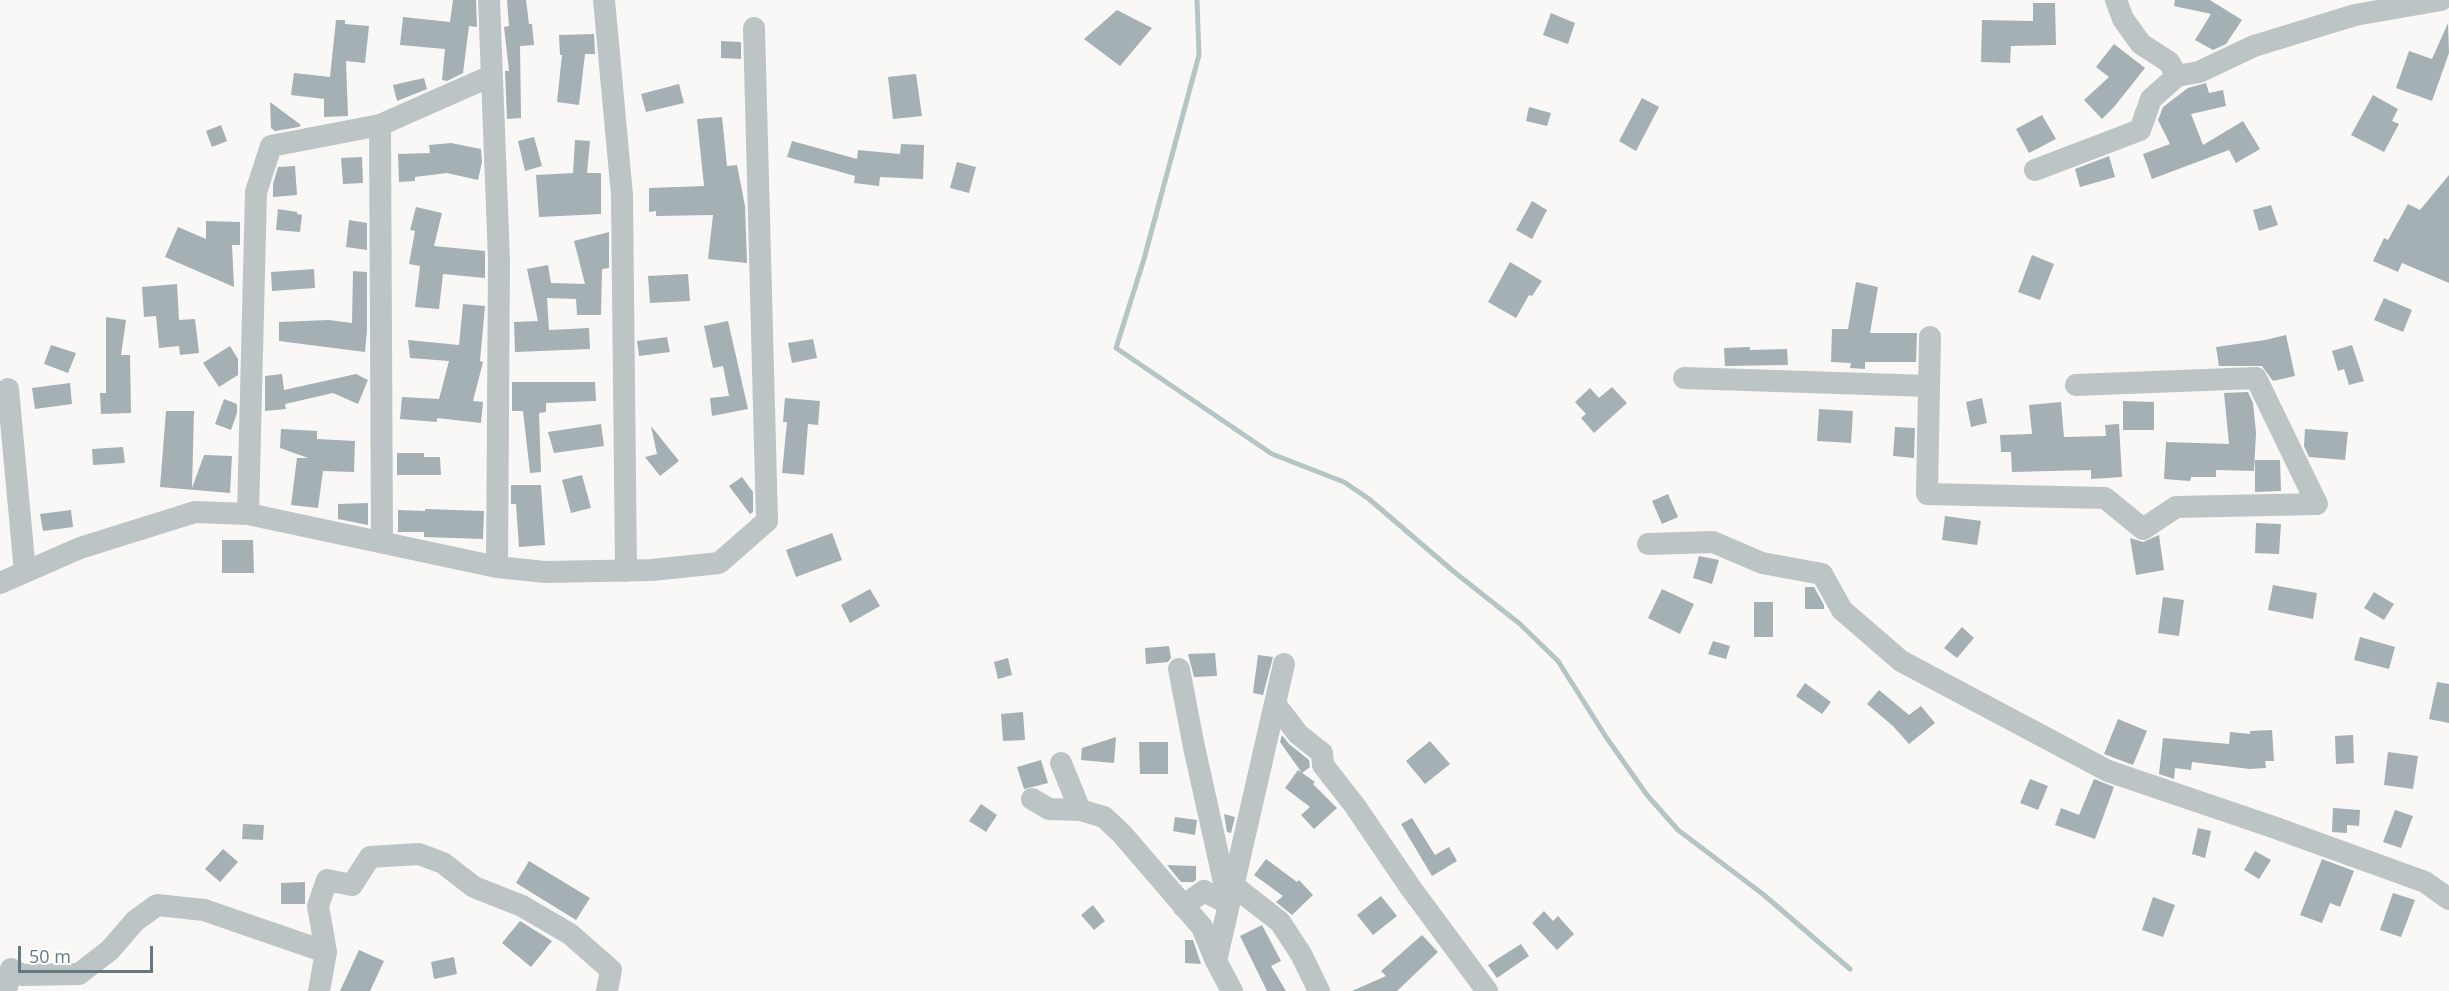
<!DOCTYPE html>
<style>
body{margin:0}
#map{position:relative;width:2449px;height:991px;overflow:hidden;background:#f9f8f6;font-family:"Open Sans",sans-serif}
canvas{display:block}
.scale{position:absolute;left:18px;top:946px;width:135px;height:27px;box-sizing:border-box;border:3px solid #657a80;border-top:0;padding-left:8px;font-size:18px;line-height:21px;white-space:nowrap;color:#657a80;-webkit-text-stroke:4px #fff;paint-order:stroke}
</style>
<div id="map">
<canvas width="2449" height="991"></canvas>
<div class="scale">50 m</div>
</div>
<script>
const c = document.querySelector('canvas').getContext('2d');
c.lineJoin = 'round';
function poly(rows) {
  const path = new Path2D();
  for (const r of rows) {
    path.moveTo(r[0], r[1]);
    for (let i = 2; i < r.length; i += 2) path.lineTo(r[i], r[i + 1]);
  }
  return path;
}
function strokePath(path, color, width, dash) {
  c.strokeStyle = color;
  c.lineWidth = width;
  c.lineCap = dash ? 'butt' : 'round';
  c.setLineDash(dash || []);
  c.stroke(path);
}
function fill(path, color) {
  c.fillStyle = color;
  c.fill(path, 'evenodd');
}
const stream = poly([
 [1197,0,1199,55,1144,259,1116,348,1272,454,1344,482,1369,499,1453,571,1520,624,1558,661,1606,737,1647,795,1678,830,1764,895,1850,969]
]);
const building = poly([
 [453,0,476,0,477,27,469,26,463,73,447,81,442,80,445,49,400,45,403,17,450,22],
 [507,0,526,0,529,24,532,24,534,45,520,46,521,118,507,119,505,71,509,71,504,27,509,26],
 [2175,0,2210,0,2242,20,2226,44,2213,50,2195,40,2211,14,2174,6],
 [2033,3,2055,3,2056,45,2011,46,2010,63,1981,62,1982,20,2033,21],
 [1117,10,1152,28,1120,66,1084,39],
 [1551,13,1575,23,1568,44,1543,35],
 [336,20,345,20,345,24,369,26,365,63,346,61,348,116,324,117,324,99,291,95,294,73,330,77],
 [2448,23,2449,53,2432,101,2396,88,2409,51,2432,59],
 [594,34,595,54,585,54,579,105,557,102,562,55,560,55,559,35],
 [721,41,741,42,741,59,721,58],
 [2114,44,2145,68,2114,107,2102,119,2084,100,2109,77,2096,67],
 [916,74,922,116,893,119,888,77],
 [424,78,427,89,397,101,393,85],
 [2206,83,2209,93,2223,90,2226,106,2191,114,2203,145,2243,121,2260,149,2236,163,2229,150,2152,179,2143,154,2170,144,2158,120,2163,107,2188,88],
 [679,84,684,103,646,112,641,94],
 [2373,95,2398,109,2392,121,2399,124,2384,152,2351,135],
 [1642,98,1659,107,1636,151,1619,141],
 [270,102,301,125,299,127,275,131,271,128],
 [1529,107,1551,113,1547,126,1526,121],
 [2042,115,2056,139,2029,153,2016,129],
 [722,117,727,166,737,165,745,206,747,263,708,259,713,215,656,216,656,211,649,212,649,188,704,186,697,119],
 [221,125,227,141,212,147,206,131],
 [534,137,542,166,525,171,518,141],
 [575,140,590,141,587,173,601,173,601,214,539,217,536,175,573,173],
 [792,141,857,159,858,150,900,154,901,144,924,145,923,179,880,177,879,186,854,183,855,176,787,157],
 [451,143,481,149,482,162,478,180,447,173,415,177,415,181,399,182,398,154,430,153,429,145],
 [2109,156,2115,177,2080,187,2075,169],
 [362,157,363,183,343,184,341,158],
 [957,162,976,167,969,193,950,188],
 [295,166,297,195,273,197,273,184,278,167],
 [2449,175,2449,283,2402,263,2398,272,2373,261,2384,238,2388,240,2408,204,2420,210],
 [1532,201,1547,210,1532,239,1516,230],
 [2271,205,2278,225,2259,231,2253,210],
 [416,207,442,213,434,246,485,251,485,278,443,274,439,309,415,307,420,266,409,264,415,231,410,230],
 [278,209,297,212,297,214,302,215,300,232,276,230],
 [349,220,367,223,367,250,346,247],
 [206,221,240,222,240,245,232,245,234,287,165,257,178,227,206,239],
 [609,232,609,268,602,269,601,315,577,315,576,299,547,298,549,330,589,328,590,349,515,352,514,322,538,321,527,269,548,265,551,283,585,284,574,241],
 [2032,255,2054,264,2040,300,2018,292],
 [1510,262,1542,281,1532,296,1529,295,1516,318,1488,302],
 [314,269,315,288,272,291,271,272],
 [353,271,367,272,367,330,365,352,279,341,279,322,329,320,352,323],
 [688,274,690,301,650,303,648,276],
 [1856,282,1878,287,1870,333,1917,333,1916,362,1865,362,1865,369,1850,368,1851,363,1831,362,1832,329,1848,329],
 [177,284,179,320,195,319,199,353,180,355,179,346,159,348,156,316,144,317,142,287],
 [2384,298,2412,310,2403,332,2374,320],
 [463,304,485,306,480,361,483,362,473,401,483,402,481,423,437,418,437,422,400,419,402,397,439,399,449,361,410,358,408,340,459,345],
 [106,317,126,320,121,355,130,355,131,413,101,414,100,393,106,393],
 [728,321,748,409,712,416,710,398,729,396,723,366,713,368,704,326],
 [2286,335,2295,376,2273,381,2262,366,2219,366,2216,347,2265,340],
 [667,337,670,352,639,356,637,341],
 [813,339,817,358,792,363,788,343],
 [51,345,76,353,68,373,44,364],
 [2352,345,2364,381,2349,385,2344,369,2338,371,2332,351],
 [230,346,238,359,238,375,219,387,203,363],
 [1750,347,1750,350,1787,349,1788,365,1725,366,1724,348],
 [282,374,284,390,356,374,368,380,358,404,333,393,285,404,286,409,265,411,265,376],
 [512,382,595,382,596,401,546,403,546,412,539,413,541,472,530,473,523,411,512,411],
 [70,383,72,404,35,409,32,388],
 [1612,387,1627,403,1594,433,1581,418,1586,414,1575,402,1590,388,1599,398],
 [2248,392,2253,403,2256,433,2254,471,2216,470,2216,477,2191,477,2190,481,2164,479,2166,442,2229,444,2224,393],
 [785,398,820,401,818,425,808,424,804,475,782,473,787,422,783,422],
 [1982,398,1987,423,1971,427,1966,402],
 [224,399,237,404,237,413,231,430,215,424],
 [2123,401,2154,402,2154,430,2123,430],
 [2061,402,2064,437,2106,436,2105,425,2119,424,2122,477,2091,479,2091,470,2012,472,2011,452,2001,452,2000,435,2032,434,2029,405],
 [1819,409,1853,411,1851,443,1817,441],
 [166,411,194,411,192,488,204,455,232,456,230,493,160,487],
 [601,424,604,446,554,453,548,432],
 [651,426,679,461,660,476,645,457,657,454],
 [1895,427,1915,428,1914,458,1893,456],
 [281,429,317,431,317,439,355,441,354,472,323,471,318,508,291,505,297,458,308,458,280,448],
 [2305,429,2348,432,2345,460,2309,457,2304,446],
 [123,447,125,463,93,465,92,449],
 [397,453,424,453,424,457,440,457,441,475,397,475],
 [2255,460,2280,460,2281,491,2255,492],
 [582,475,591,508,571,513,562,480],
 [742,477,753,492,753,512,750,514,729,486],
 [511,485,541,485,545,545,519,547,516,504,511,504],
 [1668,494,1678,517,1662,524,1652,501],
 [368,503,368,525,338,519,338,504],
 [425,509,484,511,483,539,424,537,424,532,398,532,398,510,425,511],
 [71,510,73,527,43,531,40,514],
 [1945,516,1981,521,1977,545,1942,540],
 [2256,523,2281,524,2279,554,2255,553],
 [832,533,842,560,796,577,786,550],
 [2159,535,2164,570,2136,575,2130,538,2143,542],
 [222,540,253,540,254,573,222,573],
 [1699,556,1719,560,1712,584,1693,578],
 [2273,585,2317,593,2313,619,2268,610],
 [1805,587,1814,587,1824,605,1824,609,1805,609],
 [870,589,880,606,850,623,841,605],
 [1662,589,1694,604,1680,634,1648,618],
 [2374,592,2394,604,2384,620,2364,608],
 [2163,597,2184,600,2179,636,2158,633],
 [1754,602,1773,602,1773,637,1754,637],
 [1962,627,1974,638,1957,658,1944,648],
 [2360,637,2395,647,2389,669,2354,660],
 [1713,641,1730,646,1726,659,1708,654],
 [1169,646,1171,658,1168,662,1146,664,1145,648],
 [1215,653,1217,676,1194,677,1188,654],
 [1258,655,1273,657,1263,695,1253,693],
 [1008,658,1012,675,998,679,994,662],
 [2437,682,2449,684,2449,723,2429,719],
 [1805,683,1831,702,1822,714,1796,696],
 [1879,690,1909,715,1921,706,1935,723,1909,744,1893,726,1867,704],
 [1023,712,1025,740,1003,741,1001,714],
 [2118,719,2147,731,2133,765,2104,754],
 [2272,730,2274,761,2265,761,2266,768,2250,769,2192,762,2191,770,2175,768,2174,779,2159,774,2163,738,2229,744,2230,732,2250,734,2250,731],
 [1282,735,1289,744,1309,760,1310,767,1302,773,1280,742],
 [2353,735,2354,763,2336,764,2335,736],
 [1116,737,1114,763,1081,760,1082,748],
 [1430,741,1450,764,1425,784,1406,761],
 [1139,742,1168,742,1168,774,1140,774],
 [2388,752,2418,756,2413,789,2384,785],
 [1041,760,1048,783,1024,789,1017,767],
 [1298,770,1315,782,1313,784,1337,808,1314,829,1301,815,1310,807,1285,788],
 [2030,779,2048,786,2038,810,2020,803],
 [2094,779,2114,787,2095,839,2055,825,2061,808,2079,815],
 [981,804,997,815,986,832,969,821],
 [2333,808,2360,810,2359,826,2347,825,2347,833,2332,832],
 [2395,810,2413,816,2401,848,2383,842],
 [1224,814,1235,817,1231,833,1227,832],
 [1175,817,1197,820,1195,835,1173,831],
 [1412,818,1435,855,1449,847,1457,861,1432,876,1401,824],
 [243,824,264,825,263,840,242,839],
 [2198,828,2211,831,2205,858,2192,854],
 [223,849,238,862,220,882,205,869],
 [2255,851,2271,860,2259,879,2244,870],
 [1266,859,1297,882,1299,880,1313,895,1292,915,1276,902,1283,896,1254,875],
 [2322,859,2354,871,2340,907,2330,903,2322,923,2300,915],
 [529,861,590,898,576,920,516,883],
 [1167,865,1196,866,1196,880,1193,882,1181,882],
 [305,882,305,904,281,904,281,883],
 [2393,893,2415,900,2401,937,2380,930],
 [1381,896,1397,916,1373,935,1357,915],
 [2153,897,2175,905,2163,937,2142,930],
 [1093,905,1105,921,1094,930,1081,915],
 [1544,911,1553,921,1558,916,1574,934,1557,950,1532,923],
 [520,921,552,941,531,967,502,943],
 [1262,925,1281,961,1271,966,1286,991,1267,991,1240,936],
 [1422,935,1438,952,1397,991,1352,991,1386,976,1381,971],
 [1185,940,1193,940,1201,964,1185,963],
 [1521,944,1529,956,1497,978,1488,965],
 [359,950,384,961,370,991,340,991],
 [454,957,457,974,434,979,431,962]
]);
const minor = poly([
 [489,0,499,260,497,567],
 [604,0,622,195,626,571],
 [2116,0,2123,19,2141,44,2169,62,2177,76,2199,72,2254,46,2355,15,2441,0],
 [380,125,382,542],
 [2035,170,2140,130,2151,99,2177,76],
 [1930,337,1927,494,2105,498,2143,529,2176,507,2317,504,2256,378,2076,385],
 [1684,378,1929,386],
 [8,389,25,572],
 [248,514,256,192,271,146,380,125,491,76],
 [1648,544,1713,542,1762,563,1822,574,1842,610,1901,661,2108,771,2273,827,2425,882,2449,899],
 [0,583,80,548,195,512,248,514,497,567,545,572,652,570,719,563,767,521,754,28],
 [1179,669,1194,747,1228,900],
 [1275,704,1298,734,1322,753,1323,765,1355,806,1410,887,1487,991],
 [1061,763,1080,810],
 [1032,799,1049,809,1080,810,1104,817,1122,834,1202,927,1216,961],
 [1234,886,1280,922,1301,954,1319,991],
 [1183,906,1204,891,1229,904],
 [326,952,318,906,327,880,352,885,370,857,419,854,443,863,474,887,522,906,570,934,611,970,607,991],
 [6,991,11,969,22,975,79,974,110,950,135,921,157,905,204,910,326,952,319,991],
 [1232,991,1216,961,1284,664]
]);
strokePath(stream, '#b5c5c6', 5);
fill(building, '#a4b0b3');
strokePath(minor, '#bdc4c6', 22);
</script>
